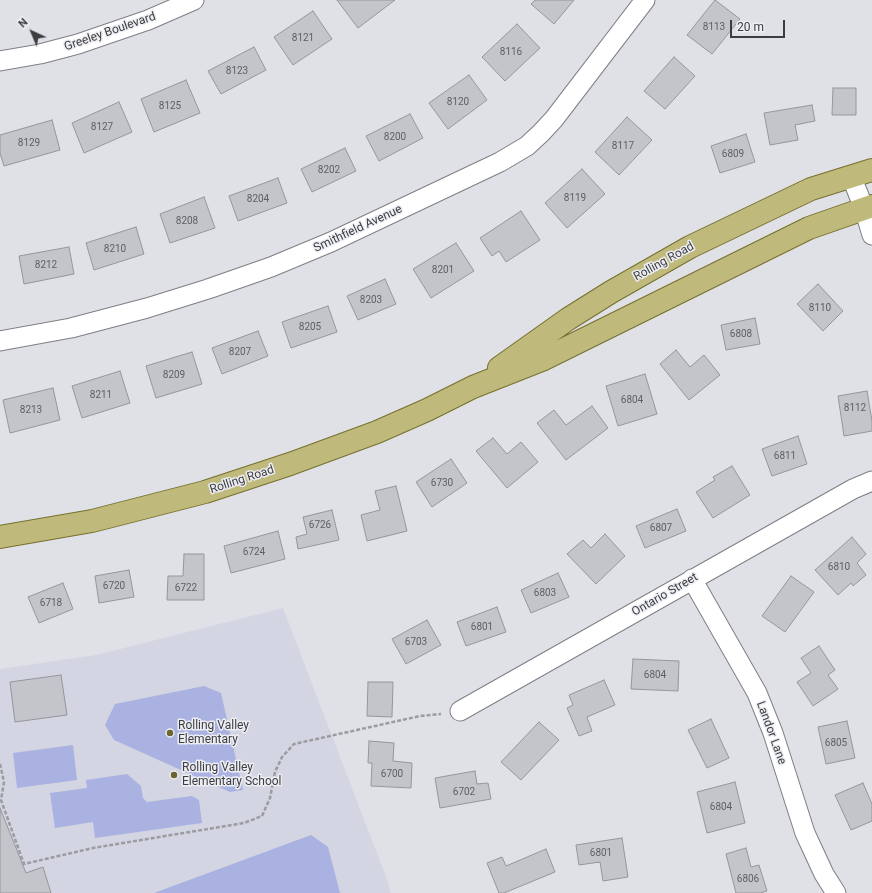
<!DOCTYPE html>
<style>
body{margin:0}
#map{position:relative;width:872px;height:893px;overflow:hidden;background:#e0e1e7;font-family:Roboto,sans-serif}
canvas{display:block}
.north{position:absolute;left:12px;top:12px;width:40px;height:40px;-webkit-text-stroke:3px #edeef4;paint-order:stroke;rotate:316deg;font-size:11px;font-weight:700;line-height:16px;text-align:center;color:#3c3d3f}
.north::after{content:'';display:block;margin:auto;width:14px;height:18px;background:#3c3d3f;clip-path:polygon(50% 0,100% 100%,50% 72%,0 100%)}
.scale{position:absolute;left:730px;top:20px;width:55px;height:18px;box-sizing:border-box;border:2px solid #3c3d3f;border-top:0;padding-left:5px;font-size:12px;line-height:14px;white-space:nowrap;color:#3c3d3f;-webkit-text-stroke:3px #edeef4;paint-order:stroke}
</style>
<div id="map">
<canvas width="872" height="893"></canvas>
<div class="north">N</div>
<div class="scale">20 m</div>
</div>
<script>
const c = document.querySelector('canvas').getContext('2d');
c.lineJoin = 'round';
function fill(path, color) {
  c.fillStyle = color;
  c.fill(path, 'evenodd');
}
function poly(rows) {
  const path = new Path2D();
  for (const r of rows) {
    path.moveTo(r[0], r[1]);
    for (let i = 2; i < r.length; i += 2) path.lineTo(r[i], r[i + 1]);
  }
  return path;
}
function strokePath(path, color, width, dash) {
  c.strokeStyle = color;
  c.lineWidth = width;
  c.lineCap = dash ? 'butt' : 'round';
  c.setLineDash(dash || []);
  c.stroke(path);
}
function write(font, color, halo, rows, align = 'center') {
  c.font = font + ' Roboto,sans-serif';
  c.lineWidth = 3;
  c.setLineDash([]);
  c.textBaseline = 'middle';
  c.strokeStyle = halo;
  c.fillStyle = color;
  for (const [text, x, y, turn = 0] of rows) {
    c.save();
    c.translate(x, y);
    c.rotate((+turn || 0) * Math.PI / 180);
    c.textAlign = isNaN(turn) ? turn : align;
    if (halo) c.strokeText(text, 0, 0);
    c.fillText(text, 0, 0);
    c.restore();
  }
}
const built = poly([
 [283,608,388,882,391,893,0,893,0,669,96,655]
]);
const green = poly([
 [204,686,221,693,243,790,230,792,114,740,105,725,115,704],
 [73,745,77,780,17,788,13,753],
 [127,774,141,786,143,798,147,802,192,796,199,800,202,823,95,838,93,822,55,828,50,793,87,788,86,780],
 [311,835,328,847,340,893,154,893]
]);
const building = poly([
 [337,0,395,0,358,28,337,0],
 [535,0,574,0,554,24,531,4,535,0],
 [715,0,740,19,712,54,687,35,715,0],
 [313,11,332,39,293,65,274,37,313,11],
 [517,24,540,48,505,81,482,57,517,24],
 [254,47,266,70,221,94,208,71,254,47],
 [674,57,695,76,665,109,644,91,674,57],
 [469,75,487,100,448,129,429,103,469,75],
 [186,80,200,113,154,132,141,99,186,80],
 [833,88,856,88,856,115,832,115,833,88],
 [119,102,132,132,84,153,72,123,119,102],
 [812,105,815,121,795,125,798,140,770,145,764,113,812,105],
 [410,114,423,138,379,161,366,136,410,114],
 [627,117,652,140,619,175,595,152,627,117],
 [52,120,60,150,4,166,0,153,0,135,52,120],
 [746,134,755,162,720,173,711,146,746,134],
 [345,148,356,171,312,192,301,169,345,148],
 [582,169,605,194,567,228,545,203,582,169],
 [278,178,287,203,238,221,229,196,278,178],
 [204,197,215,228,170,243,160,214,204,197],
 [521,211,540,240,506,262,499,251,492,256,480,238,521,211],
 [136,227,144,254,94,270,86,243,136,227],
 [456,243,474,271,431,298,413,269,456,243],
 [69,247,74,274,24,284,19,256,69,247],
 [385,279,396,304,358,320,347,296,385,279],
 [818,284,843,311,823,331,797,304,818,284],
 [328,306,337,332,291,348,282,322,328,306],
 [755,318,760,344,726,350,721,325,755,318],
 [258,331,268,356,222,374,212,348,258,331],
 [676,350,690,367,704,355,720,375,689,400,660,364,676,350],
 [192,352,202,384,156,398,146,366,192,352],
 [120,371,130,403,82,418,72,386,120,371],
 [645,374,657,414,618,426,606,386,645,374],
 [53,388,60,420,10,433,3,400,53,388],
 [867,391,872,421,872,431,844,436,838,396,867,391],
 [592,406,608,428,566,460,537,423,554,410,566,425,592,406],
 [798,436,807,464,772,476,762,449,798,436],
 [493,438,507,454,521,442,538,462,507,488,476,451,493,438],
 [451,459,467,483,432,507,416,482,451,459],
 [732,466,750,495,713,518,696,492,715,480,713,477,732,466],
 [396,486,407,531,367,541,361,515,380,510,375,491,396,486],
 [677,509,686,531,645,548,636,526,677,509],
 [332,510,339,540,298,549,296,537,307,534,303,517,332,510],
 [278,531,285,559,231,573,224,546,278,531],
 [605,534,625,556,596,584,567,554,583,540,591,548,605,534],
 [852,537,866,554,857,563,866,575,853,586,851,583,838,595,815,570,852,537],
 [184,554,204,554,204,600,167,600,168,576,183,576,184,554],
 [129,570,134,597,99,603,95,576,129,570],
 [558,573,569,597,531,613,521,590,558,573],
 [791,576,814,592,785,632,762,616,791,576],
 [63,583,73,609,39,623,28,597,63,583],
 [497,607,506,632,466,646,457,622,497,607],
 [427,620,441,645,406,664,392,639,427,620],
 [819,646,835,670,828,675,838,689,813,706,797,682,811,673,801,658,819,646],
 [633,659,679,661,678,691,631,689,633,659],
 [61,675,67,715,15,722,10,682,61,675],
 [604,680,615,705,587,717,592,731,579,736,567,708,573,705,569,695,604,680],
 [368,682,393,682,392,717,367,716,368,682],
 [711,719,729,758,707,768,688,730,711,719],
 [847,721,855,758,826,764,818,727,847,721],
 [539,722,559,740,521,780,501,762,539,722],
 [369,741,394,743,393,761,412,763,411,788,371,786,372,763,368,763,369,741],
 [475,771,477,784,488,783,491,799,440,808,435,778,475,771],
 [735,782,745,823,707,833,697,792,735,782],
 [863,783,872,804,872,821,851,830,835,795,863,783],
 [0,808,26,873,43,867,51,893,0,893,0,808],
 [622,838,628,877,603,881,600,862,579,865,576,845,622,838],
 [746,848,751,867,759,865,767,891,760,893,736,893,726,854,746,848],
 [546,849,555,872,504,893,499,893,487,863,502,857,506,866,546,849]
]);
const path = poly([
 [0,764,4,782,1,800,24,864,93,848,244,823,262,816,270,798,275,772,282,757,294,744,420,716,441,714]
]);
const minor = poly([
 [0,61,40,54,78,44,148,20,194,0],
 [851,176,864,208,872,235],
 [0,341,71,328,147,308,208,289,271,267,331,242,500,162,527,146,541,133,554,119,645,0],
 [692,579,757,693,773,733,805,833,824,874,836,893],
 [460,711,853,489,872,481]
]);
const major = poly([
 [499,368,568,319,611,292,690,247,811,189,872,170],
 [0,537,92,521,205,492,290,464,377,432,427,410,473,387,544,359,809,228,872,206]
]);
const markers = [
 [170,733,4,"#6a6532"],
 [174,775,4,"#6a6532"]
];
const numberNames = [
 ["8113",714,27],
 ["8121",303,38],
 ["8116",511,52],
 ["8123",237,71],
 ["8120",458,102],
 ["8125",170,106],
 ["8127",102,127],
 ["8200",395,137],
 ["8129",29,143],
 ["8117",623,146],
 ["6809",733,154],
 ["8202",329,170],
 ["8119",575,198],
 ["8204",258,199],
 ["8208",187,221],
 ["8210",115,249],
 ["8212",46,265],
 ["8201",443,270],
 ["8203",371,300],
 ["8110",820,308],
 ["8205",310,327],
 ["6808",741,334],
 ["8207",240,352],
 ["8209",174,375],
 ["8211",101,395],
 ["6804",632,400],
 ["8112",855,408],
 ["8213",31,410],
 ["6811",785,456],
 ["6730",442,483],
 ["6726",320,525],
 ["6807",661,528],
 ["6724",254,552],
 ["6810",839,567],
 ["6720",114,586],
 ["6722",186,588],
 ["6803",545,593],
 ["6718",51,603],
 ["6801",482,627],
 ["6703",416,642],
 ["6804",655,675],
 ["6805",836,743],
 ["6700",392,774],
 ["6702",464,792],
 ["6804",721,807],
 ["6801",601,853],
 ["6806",748,879]
];
const streetNames = [
 ["Greeley Boulevard",110,32,-19],
 ["Smithfield Avenue",358,229,-25],
 ["Rolling Road",664,262,-29],
 ["Rolling Road",242,480,-18],
 ["Ontario Street",665,595,-30],
 ["Landor Lane",771,733,70]
];
const poiNames = [
 ["Rolling Valley",178,726],
 ["Elementary",178,740],
 ["Rolling Valley",182,768],
 ["Elementary School",182,782]
];
fill(built, '#d3d5e2');
fill(green, '#a9b2e0');
fill(building, '#c3c5ca');
strokePath(building, '#95969b', 1);
strokePath(minor, '#7e7f85', 21);
strokePath(major, '#75702d', 24);
strokePath(path, '#9b9ca0', 2.5, [4, 2]);
strokePath(minor, '#fff', 19);
strokePath(major, '#bfb97c', 22);
for (const [x, y, r, color] of markers) {
  const dot = new Path2D();
  dot.arc(x, y, r, 0, 2 * Math.PI);
  c.fillStyle = color;
  c.fill(dot);
  strokePath(dot, '#edeef4', 1.5);
}
write('10px', '#5e5f62', null, numberNames);
write('12px', '#3c3d3f', '#edeef4', streetNames);
write('12px', '#3c3d3f', '#edeef4', poiNames, 'left');
</script>
